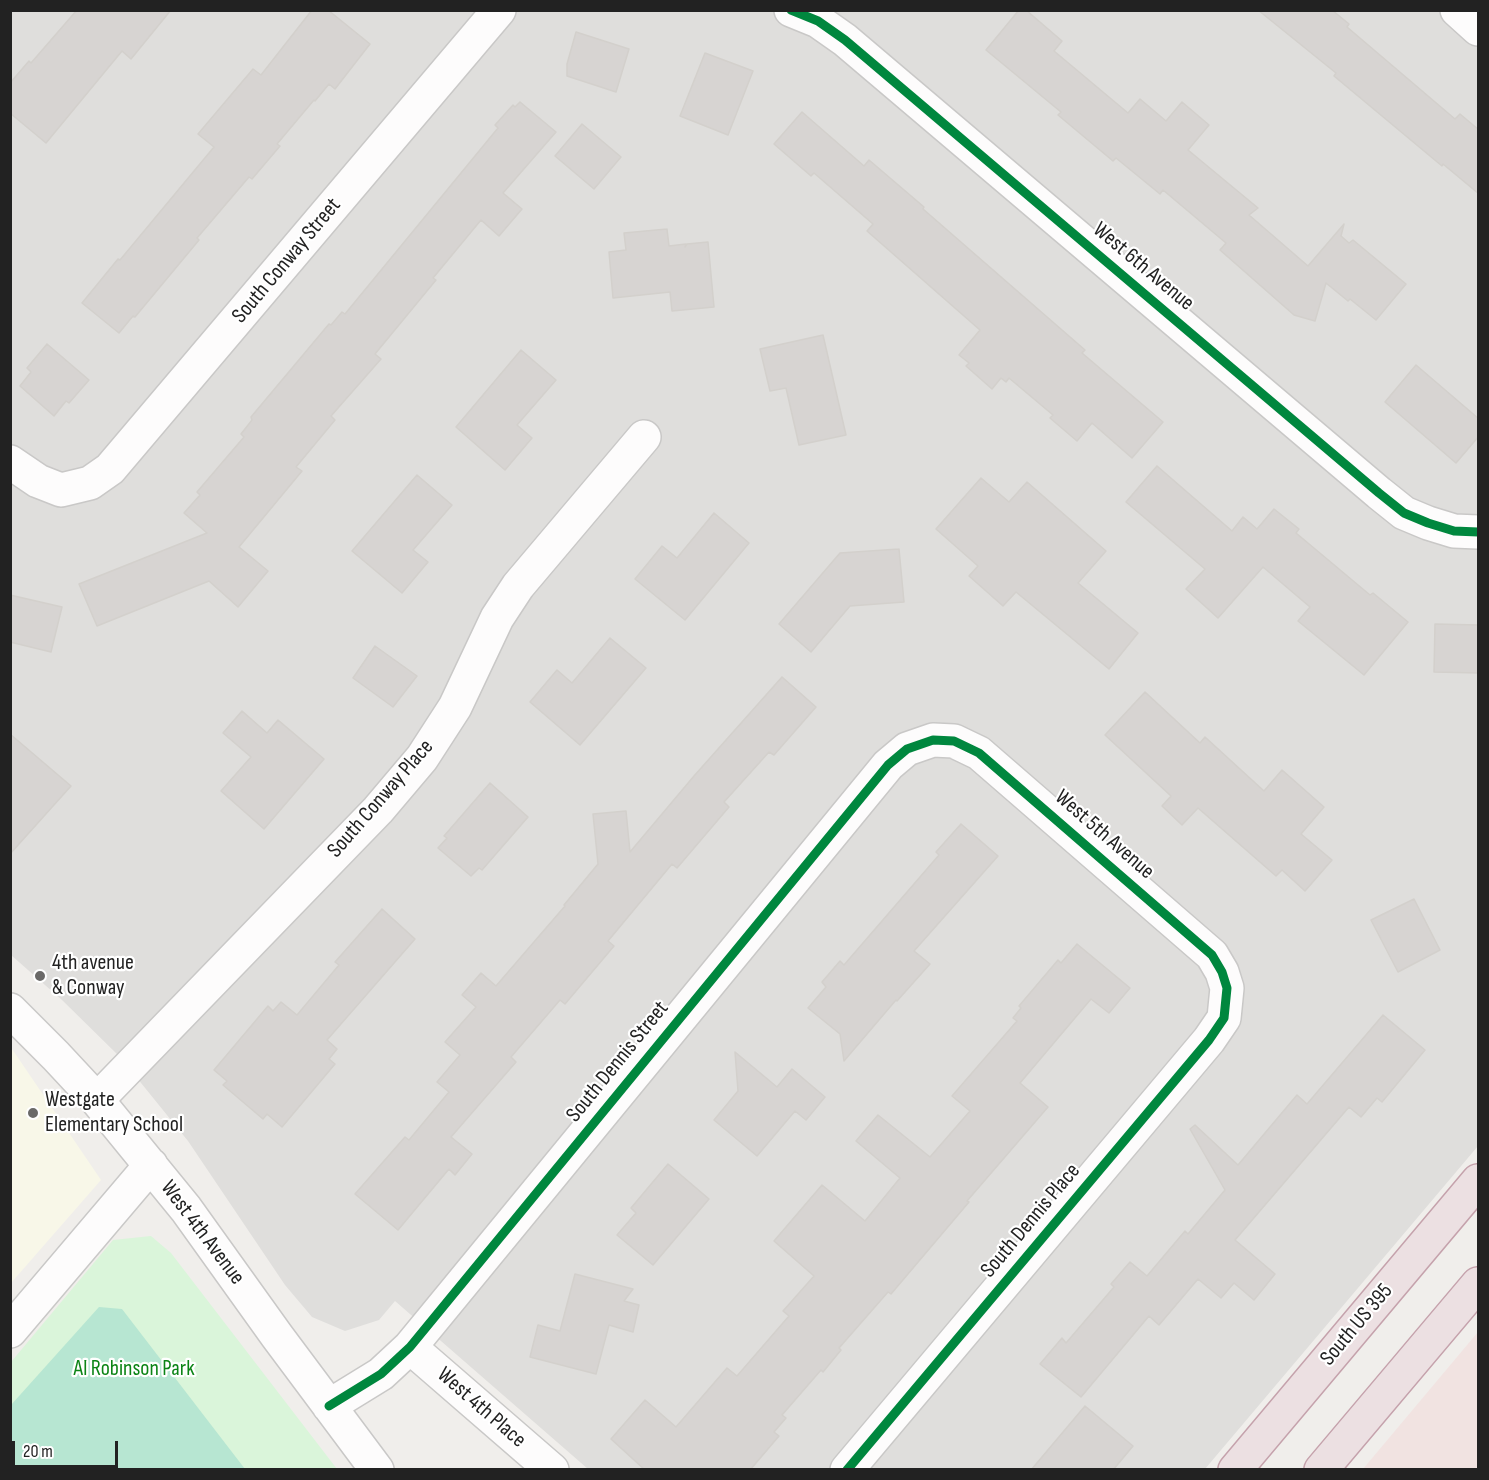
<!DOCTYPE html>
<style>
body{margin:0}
#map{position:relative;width:1489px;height:1480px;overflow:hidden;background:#f0eeeb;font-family:"Sofia Sans Condensed",sans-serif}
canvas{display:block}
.frame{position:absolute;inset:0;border:12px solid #222;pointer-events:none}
.scale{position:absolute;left:12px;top:1441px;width:106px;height:27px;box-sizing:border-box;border:3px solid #222;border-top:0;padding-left:8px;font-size:18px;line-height:21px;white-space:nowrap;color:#222;-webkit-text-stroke:4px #fff;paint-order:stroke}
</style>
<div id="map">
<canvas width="1489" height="1480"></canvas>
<div class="frame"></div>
<div class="scale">20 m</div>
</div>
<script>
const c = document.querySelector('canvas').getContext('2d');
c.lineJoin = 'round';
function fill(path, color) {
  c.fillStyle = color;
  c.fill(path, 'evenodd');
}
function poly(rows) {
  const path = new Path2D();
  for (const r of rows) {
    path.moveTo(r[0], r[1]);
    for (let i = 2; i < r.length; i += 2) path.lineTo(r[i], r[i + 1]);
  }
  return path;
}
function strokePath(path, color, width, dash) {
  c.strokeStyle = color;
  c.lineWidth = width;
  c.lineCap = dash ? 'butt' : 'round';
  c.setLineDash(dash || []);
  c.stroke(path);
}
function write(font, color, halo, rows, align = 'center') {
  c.font = font + ' "Sofia Sans Condensed",sans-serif';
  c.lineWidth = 4.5;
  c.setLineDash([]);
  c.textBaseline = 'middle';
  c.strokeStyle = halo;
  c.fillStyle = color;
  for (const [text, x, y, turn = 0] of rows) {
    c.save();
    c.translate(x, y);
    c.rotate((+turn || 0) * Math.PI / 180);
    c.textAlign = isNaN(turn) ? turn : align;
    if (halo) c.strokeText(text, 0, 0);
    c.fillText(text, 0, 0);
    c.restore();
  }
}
const residential = poly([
 [11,11,1478,11,1478,1146,1205,1469,588,1469,395,1301,379,1320,345,1331,312,1317,285,1285,188,1141,120,1057,62,1000,11,955]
]);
const commercial = poly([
 [1478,1332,1478,1469,1363,1469]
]);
const education = poly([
 [10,1046,101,1180,11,1283,10,1283]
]);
const park = poly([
 [151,1236,171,1253,337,1469,11,1470,11,1362,113,1240]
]);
const pitch = poly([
 [99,1307,122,1309,245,1469,11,1469,11,1405]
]);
const building = poly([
 [77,10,171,10,131,59,122,51,46,143,10,113,10,83,29,61,31,63,77,10],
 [312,10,328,10,370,44,335,89,329,84,315,101,314,100,277,144,280,146,252,179,249,177,197,238,199,240,135,317,133,316,119,333,82,303,118,259,120,260,214,147,198,134,253,69,261,75,312,10],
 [1019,10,1026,10,1062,41,1054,51,1128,113,1140,99,1166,121,1182,102,1209,125,1188,150,1258,208,1249,215,1308,266,1344,224,1341,236,1349,243,1353,240,1406,284,1376,320,1350,299,1348,301,1326,283,1315,321,1294,315,1220,250,1226,243,1163,190,1160,194,1116,158,1113,161,1058,115,1061,112,986,50,1019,10],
 [1258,10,1332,10,1349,24,1347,27,1455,119,1460,114,1479,130,1479,194,1443,164,1442,166,1334,76,1336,73,1258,10],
 [576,32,629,49,616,92,567,76,567,64,576,32],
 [705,53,753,71,728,135,680,116,705,53],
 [520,102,556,132,503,193,522,209,499,236,481,220,433,278,436,280,375,354,381,359,331,416,335,420,296,467,302,471,239,547,268,571,238,607,209,581,97,626,79,584,207,533,184,513,200,495,197,492,244,437,241,434,252,420,251,417,329,324,331,325,342,312,345,314,498,128,495,125,513,105,515,107,520,102],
 [802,112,864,166,869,160,924,207,923,209,1085,350,1082,353,1163,422,1132,458,1092,423,1077,441,1050,418,1053,415,1009,378,1006,382,1001,378,992,389,966,366,969,363,959,355,980,330,867,231,873,224,814,173,811,176,774,144,802,112],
 [582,124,621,157,594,189,555,156,582,124],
 [667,229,669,246,686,244,685,247,687,244,708,242,714,307,672,311,670,292,613,298,609,252,626,250,624,233,667,229],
 [823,335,846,435,799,445,786,388,770,391,760,349,823,335],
 [47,344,89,380,69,403,66,401,54,416,20,386,31,372,27,368,47,344],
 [521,350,556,380,517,425,532,438,505,470,456,427,521,350],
 [1416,365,1479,419,1479,436,1456,463,1385,402,1416,365],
 [1157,466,1232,531,1243,517,1257,529,1274,509,1299,529,1296,533,1370,595,1373,593,1408,622,1364,675,1298,621,1310,607,1263,567,1218,618,1186,589,1205,569,1126,502,1157,466],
 [417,475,452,505,413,550,428,562,402,593,352,551,417,475],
 [981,478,1009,502,1027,482,1106,551,1078,583,1138,633,1109,669,1016,592,1003,606,969,576,978,566,936,529,981,478],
 [714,513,749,543,685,620,635,579,662,546,677,558,714,513],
 [899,549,904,602,850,606,811,652,779,624,840,553,899,549],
 [10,595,62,607,51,652,10,642,10,595],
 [1435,624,1479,625,1479,673,1434,672,1435,624],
 [610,638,646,668,580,745,530,702,557,670,572,683,610,638],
 [375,646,417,676,393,707,353,678,375,646],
 [782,677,816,707,774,755,769,752,724,802,729,807,677,868,672,864,608,941,614,946,565,1004,560,1000,511,1057,516,1062,451,1137,472,1154,455,1175,449,1169,398,1230,355,1194,405,1137,409,1140,449,1092,437,1082,460,1055,445,1042,476,1007,462,995,481,973,496,986,565,906,564,905,598,864,593,814,626,811,630,852,694,776,782,677],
 [1145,692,1200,743,1205,737,1264,791,1282,770,1324,807,1301,834,1332,860,1305,891,1282,870,1276,876,1198,808,1182,825,1162,806,1171,796,1105,735,1145,692],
 [242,711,267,733,278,720,324,759,264,829,221,791,251,757,223,733,242,711],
 [10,734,71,786,10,854,10,734],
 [490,783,528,817,482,870,479,868,471,876,438,848,447,838,444,836,490,783],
 [961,824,998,856,914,951,930,964,897,1001,896,1000,844,1061,840,1034,808,1008,826,987,822,982,840,961,844,965,939,855,936,852,961,824],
 [1414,899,1440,950,1398,972,1371,920,1414,899],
 [382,909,415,939,327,1040,337,1049,329,1059,335,1064,282,1127,267,1114,263,1119,223,1085,227,1081,214,1070,268,1006,273,1011,281,1002,297,1015,339,965,335,962,382,909],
 [1077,944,1130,988,1109,1013,1091,999,1020,1083,1048,1107,967,1201,969,1202,891,1294,888,1292,839,1348,841,1350,823,1372,821,1370,782,1415,786,1418,774,1432,779,1436,750,1470,645,1470,611,1439,645,1400,676,1427,727,1368,737,1376,789,1316,783,1311,814,1276,774,1241,822,1185,865,1221,900,1178,856,1141,878,1115,930,1157,970,1111,952,1096,1017,1021,1013,1018,1021,1008,1019,1006,1058,960,1061,963,1077,944],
 [1383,1015,1425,1050,1382,1102,1377,1098,1361,1117,1349,1107,1235,1240,1275,1274,1254,1300,1234,1283,1221,1298,1198,1279,1159,1325,1149,1316,1081,1397,1040,1364,1062,1338,1066,1343,1114,1287,1111,1284,1130,1262,1147,1276,1185,1231,1188,1234,1225,1190,1190,1129,1195,1125,1238,1165,1297,1095,1307,1104,1383,1015],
 [735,1052,777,1087,792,1069,825,1097,806,1120,795,1111,757,1156,714,1120,738,1091,735,1052],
 [668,1164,709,1199,653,1265,617,1235,636,1213,631,1208,668,1164],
 [575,1274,633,1289,624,1301,639,1305,633,1332,609,1325,596,1374,530,1357,538,1325,560,1331,575,1274],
 [1085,1406,1133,1446,1113,1470,1031,1470,1085,1406]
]);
const minor = poly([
 [791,10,818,21,845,40,1379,493,1404,513,1428,523,1454,531,1478,532],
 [1457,10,1478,29],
 [10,462,38,481,61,490,90,483,110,469,499,10],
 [10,1010,56,1056,97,1100,186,1209,277,1336,377,1470],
 [97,1100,378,810,422,758,455,707,497,618,518,586,644,437],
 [10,1331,151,1165],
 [410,1347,552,1470],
 [329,1406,381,1374,410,1347,888,765,907,749,933,740,954,741,979,753,1212,955,1222,972,1227,988,1224,1018,1209,1040,847,1470]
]);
const highway = poly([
 [1235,1470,1478,1181],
 [1321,1470,1478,1284]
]);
const cycleway = poly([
 [791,10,818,21,845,40,1379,493,1404,513,1428,523,1454,531,1478,532],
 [329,1406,381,1374,410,1347,888,765,907,749,933,740,954,741,979,753,1212,955,1222,972,1227,988,1224,1018,1209,1040,847,1470]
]);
const markers = [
 [40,976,6,"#6a6968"],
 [33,1113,6,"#6a6968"]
];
const streetNames = [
 ["South Conway Street",287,261,-50],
 ["West 6th Avenue",1143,267,40],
 ["South Conway Place",381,799,-49],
 ["West 5th Avenue",1104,835,41],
 ["South Dennis Street",618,1062,-51],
 ["South Dennis Place",1031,1221,-50],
 ["West 4th Avenue",202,1233,53],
 ["South US 395",1357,1325,-50],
 ["West 4th Place",481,1408,41]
];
const poiNames = [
 ["4th avenue",52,963],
 ["& Conway",52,988],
 ["Westgate",45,1100],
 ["Elementary School",45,1125]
];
const parkNames = [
 ["Al Robinson Park",134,1369]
];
fill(residential, '#dfdedc');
fill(commercial, '#f1e3e1');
fill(education, '#f8f7e8');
fill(park, '#daf5da');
fill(pitch, '#b7e6d2');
fill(building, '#d7d4d2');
strokePath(building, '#d3d0cc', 1.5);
strokePath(minor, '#c9c8c7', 36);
strokePath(highway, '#c5a2ac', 36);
strokePath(minor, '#fdfcfc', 33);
strokePath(highway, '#ece0e2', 33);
strokePath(cycleway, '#00873e', 9);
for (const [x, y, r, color] of markers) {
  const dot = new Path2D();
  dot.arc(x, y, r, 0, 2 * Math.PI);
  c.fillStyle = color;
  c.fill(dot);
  strokePath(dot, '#fff', 2);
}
write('22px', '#222', '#fff', streetNames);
write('22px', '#222', '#fff', poiNames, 'left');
write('22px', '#0c8416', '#fff', parkNames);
</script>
